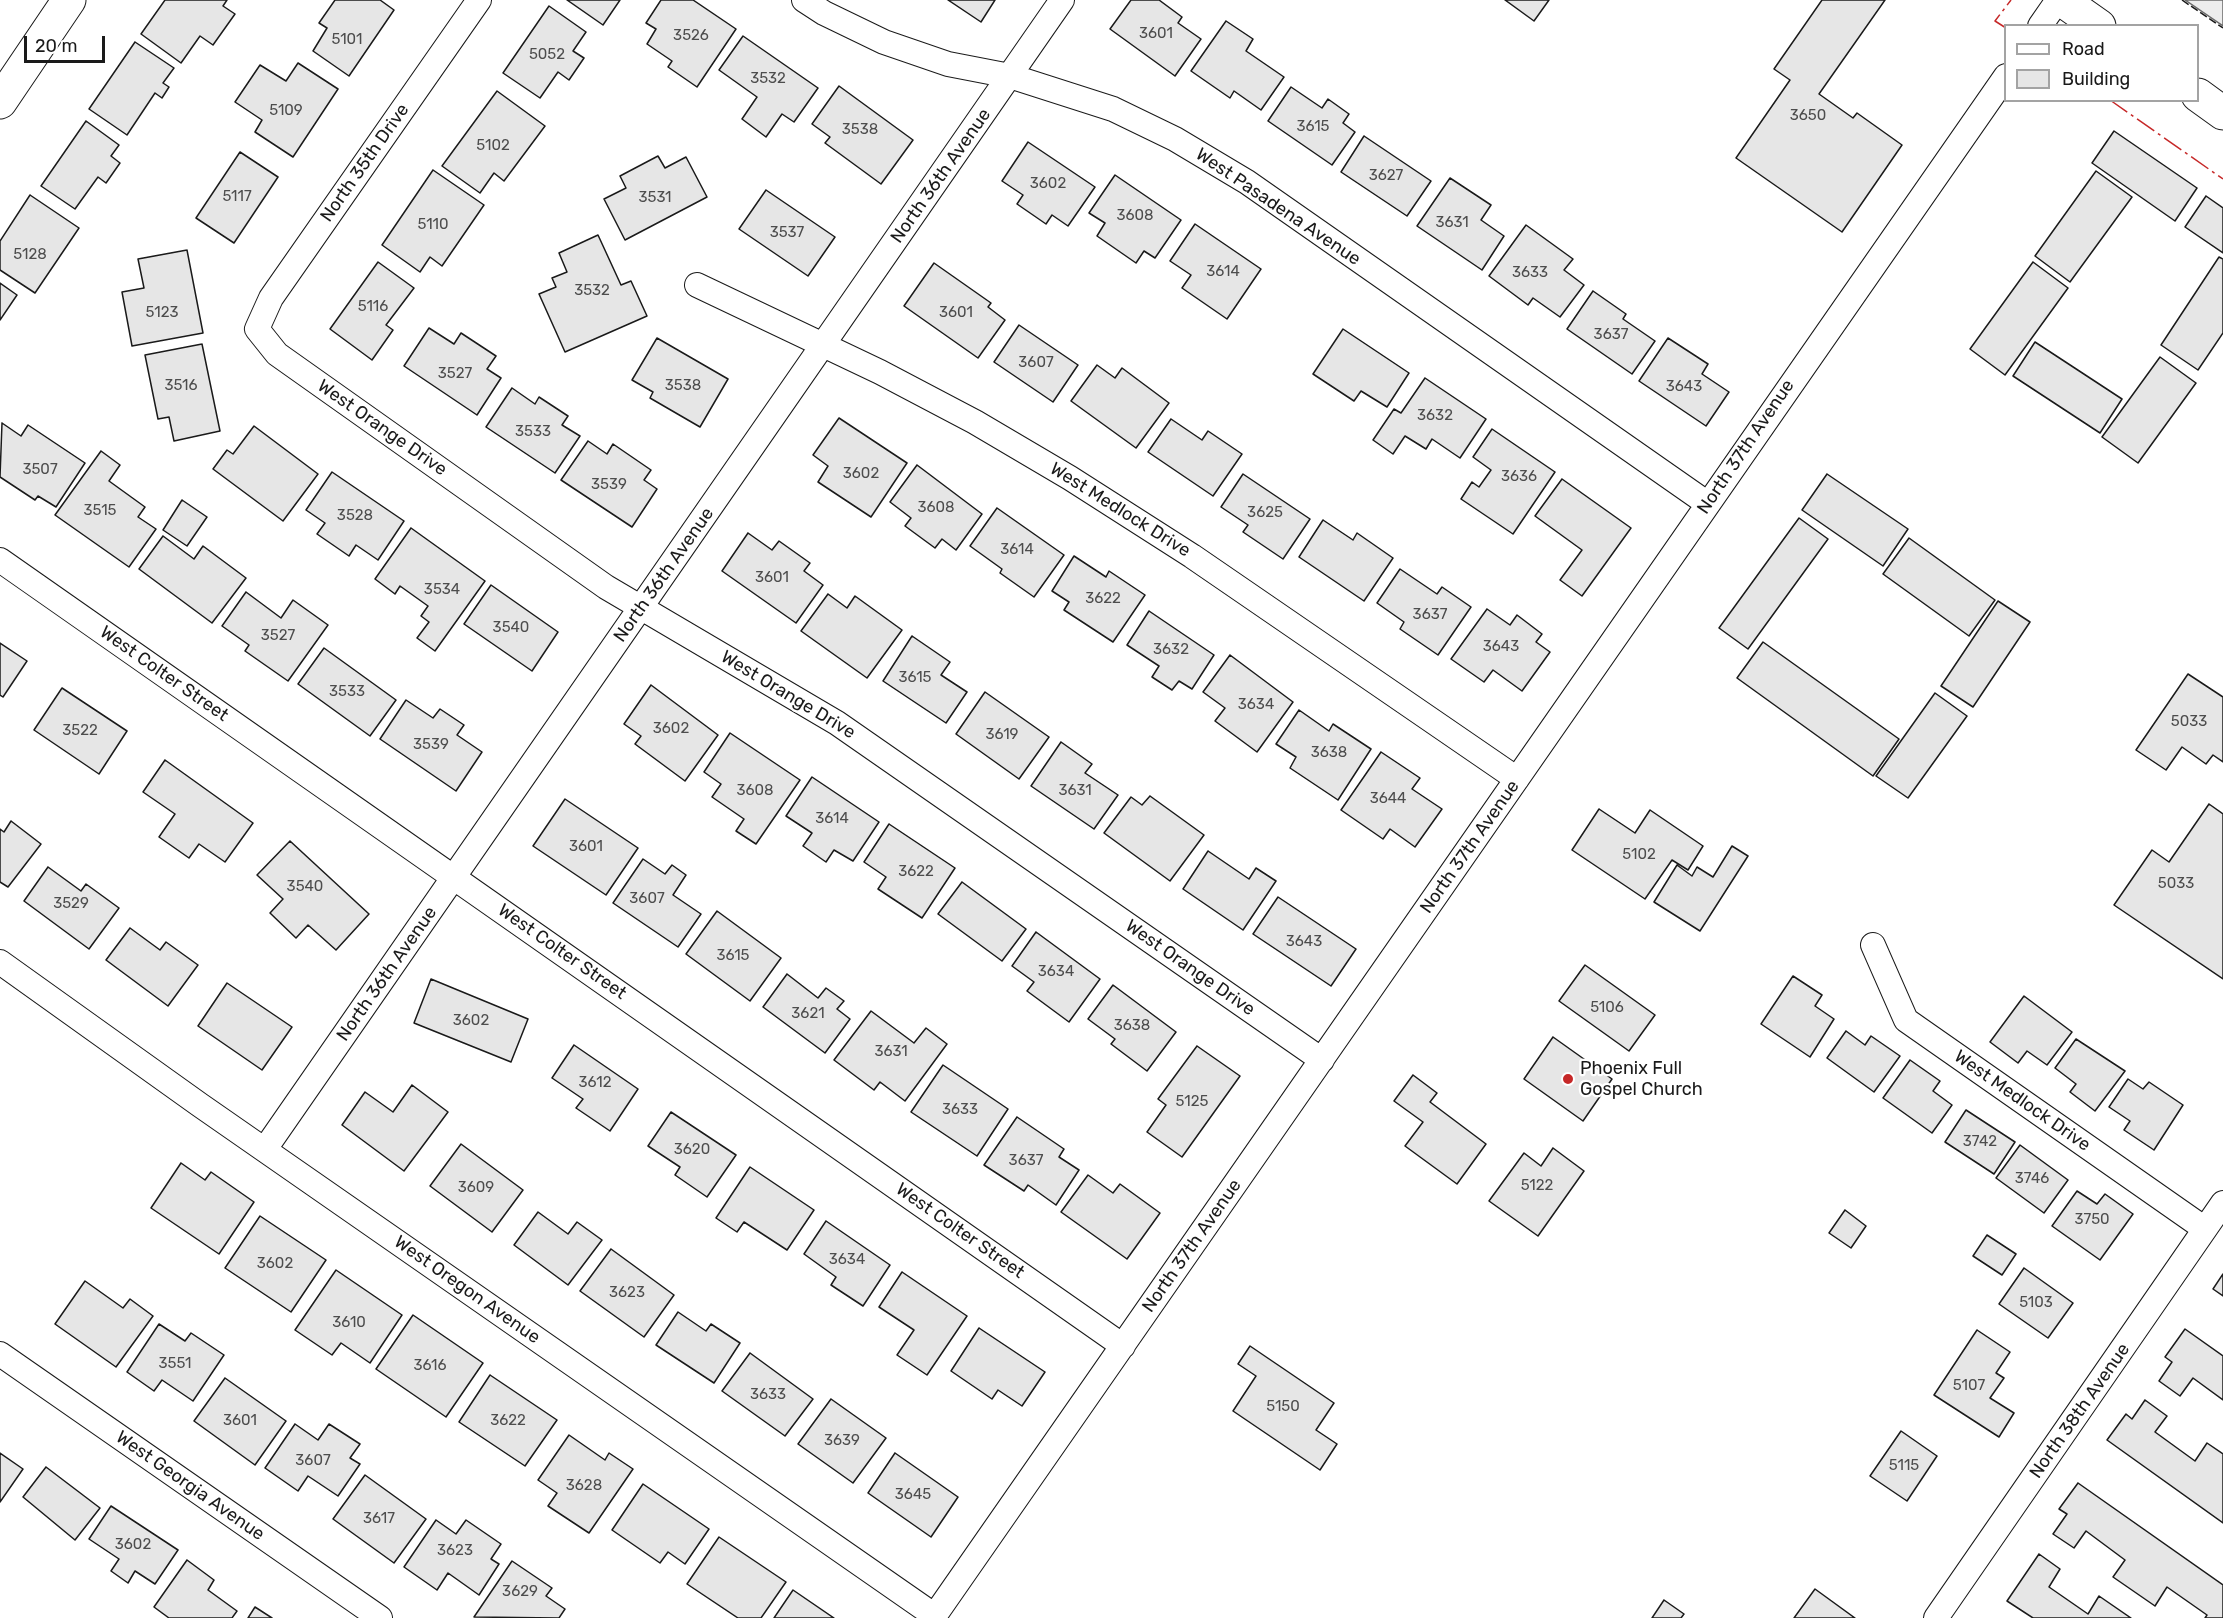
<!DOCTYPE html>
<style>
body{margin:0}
#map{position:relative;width:2223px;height:1618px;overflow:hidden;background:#fff;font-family:Rubik,sans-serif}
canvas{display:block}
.legend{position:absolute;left:2004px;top:24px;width:195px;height:78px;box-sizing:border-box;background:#fff;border:2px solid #a3a3a3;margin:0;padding:8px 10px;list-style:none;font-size:18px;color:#1a1a1a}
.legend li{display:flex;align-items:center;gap:12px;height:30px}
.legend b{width:30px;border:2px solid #a3a3a3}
.scale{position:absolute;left:24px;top:36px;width:81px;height:27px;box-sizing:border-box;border:3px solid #1a1a1a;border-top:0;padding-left:8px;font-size:18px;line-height:21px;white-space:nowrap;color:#1a1a1a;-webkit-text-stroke:4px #fff;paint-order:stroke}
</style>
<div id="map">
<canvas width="2223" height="1618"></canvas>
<ul class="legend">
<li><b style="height:8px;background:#fff"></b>Road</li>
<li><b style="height:16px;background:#e6e6e6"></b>Building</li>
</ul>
<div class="scale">20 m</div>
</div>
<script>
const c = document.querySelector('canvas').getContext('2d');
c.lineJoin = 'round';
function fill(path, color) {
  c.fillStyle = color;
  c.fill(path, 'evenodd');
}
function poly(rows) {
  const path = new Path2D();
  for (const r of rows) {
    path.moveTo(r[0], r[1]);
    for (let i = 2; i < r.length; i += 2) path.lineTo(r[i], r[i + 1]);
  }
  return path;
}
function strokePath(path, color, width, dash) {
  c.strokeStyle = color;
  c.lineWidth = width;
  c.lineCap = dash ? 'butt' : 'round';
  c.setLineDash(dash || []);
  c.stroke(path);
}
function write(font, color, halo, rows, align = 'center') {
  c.font = font + ' Rubik,sans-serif';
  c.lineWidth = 4.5;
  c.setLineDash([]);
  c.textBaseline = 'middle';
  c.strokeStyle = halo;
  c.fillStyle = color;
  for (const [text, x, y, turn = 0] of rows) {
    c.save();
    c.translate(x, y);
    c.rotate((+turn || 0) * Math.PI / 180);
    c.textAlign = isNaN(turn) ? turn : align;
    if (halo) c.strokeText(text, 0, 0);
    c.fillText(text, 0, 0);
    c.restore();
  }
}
const parking = poly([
 [2185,0,2223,0,2223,26,2185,0]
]);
const building = poly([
 [165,0,227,0,223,6,235,14,213,45,200,36,181,63,141,34,165,0],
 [335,0,380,0,394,10,349,76,313,51,327,28,319,23,335,0],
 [567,0,620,0,603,25,567,0],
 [661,0,693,0,736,29,697,87,668,67,672,61,647,44,656,29,646,23,661,0],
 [948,0,995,0,981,22,948,0],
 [1131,0,1159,0,1182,17,1178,23,1201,39,1175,76,1110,29,1131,0],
 [1505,0,1549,0,1534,21,1505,0],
 [1822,0,1885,0,1819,94,1853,118,1857,113,1902,145,1842,232,1736,158,1790,80,1774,69,1822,0],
 [549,6,586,32,573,51,584,58,569,80,558,72,540,98,503,73,549,6],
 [1226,21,1253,39,1246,51,1284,77,1261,110,1234,91,1230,98,1191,71,1226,21],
 [743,36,818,88,794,122,782,114,766,137,742,119,757,97,719,70,743,36],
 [135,42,174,68,163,83,169,87,162,98,155,93,127,135,89,109,135,42],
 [298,63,338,89,293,157,255,132,262,120,235,102,260,65,286,81,298,63],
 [839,86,913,140,881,184,825,143,830,137,812,124,839,86],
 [1291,87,1322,108,1328,99,1349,114,1343,123,1355,132,1332,165,1268,121,1291,87],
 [497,91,545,126,504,181,494,173,480,193,442,166,497,91],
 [86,121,119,145,111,156,120,163,106,183,98,177,75,209,41,186,86,121],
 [2114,131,2197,188,2175,221,2092,163,2114,131],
 [1364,136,1431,181,1407,216,1341,172,1364,136],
 [1028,142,1095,187,1068,226,1052,215,1046,224,1017,204,1023,195,1002,181,1028,142],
 [240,152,278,177,234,243,196,218,240,152],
 [658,156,665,168,686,157,707,197,625,240,604,199,626,188,620,176,658,156],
 [433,170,484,205,442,266,430,257,420,272,382,245,433,170],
 [2096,171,2132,197,2070,282,2035,256,2096,171],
 [1115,175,1181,220,1155,258,1144,251,1136,263,1097,236,1105,223,1089,213,1115,175],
 [1450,178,1491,205,1481,220,1504,236,1482,270,1417,226,1450,178],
 [766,190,835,237,808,276,739,229,766,190],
 [30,195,79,228,35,293,0,270,0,241,30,195],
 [2206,196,2223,208,2223,253,2185,227,2206,196],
 [1195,224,1261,269,1227,319,1182,288,1191,275,1170,261,1195,224],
 [1526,225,1573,259,1564,270,1584,285,1560,317,1533,298,1528,305,1489,276,1526,225],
 [598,235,621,285,631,281,647,316,565,352,539,294,556,287,552,278,567,272,559,253,598,235],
 [187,250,203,333,132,346,122,292,144,288,138,259,187,250],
 [2219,257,2223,259,2223,333,2198,370,2161,345,2219,257],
 [378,262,414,288,386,325,393,330,372,360,330,329,378,262],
 [2033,262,2068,288,2005,375,1970,349,2033,262],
 [934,263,991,303,988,307,1005,320,978,358,904,306,934,263],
 [0,283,17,295,0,320,0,283],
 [1593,291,1626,314,1623,319,1655,341,1632,374,1567,329,1593,291],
 [1019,325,1078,365,1053,402,994,362,1019,325],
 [429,328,454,344,461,333,496,356,487,369,501,378,477,415,404,366,429,328],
 [1343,329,1409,373,1387,407,1361,391,1354,401,1313,374,1343,329],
 [657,338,728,379,700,427,650,398,653,392,632,380,657,338],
 [1668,338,1708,364,1702,374,1729,392,1706,426,1639,381,1668,338],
 [2035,342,2122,399,2100,433,2013,376,2035,342],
 [202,344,220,431,174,441,169,417,158,419,145,355,202,344],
 [2160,357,2196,383,2138,463,2102,437,2160,357],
 [1097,365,1115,378,1122,368,1169,403,1136,448,1071,401,1097,365],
 [1425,378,1486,419,1460,458,1432,439,1426,449,1405,436,1393,454,1373,440,1394,409,1401,413,1425,378],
 [512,388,535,404,539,397,568,416,562,425,580,436,555,473,486,427,512,388],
 [839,418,907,463,871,517,818,482,828,466,813,455,839,418],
 [1171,419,1202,440,1208,431,1242,454,1213,496,1148,452,1171,419],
 [2,423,21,436,28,425,85,463,56,507,38,496,35,500,0,477,2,423],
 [254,426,318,474,283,521,213,469,227,450,233,454,254,426],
 [1492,429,1555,472,1513,534,1461,499,1472,482,1479,487,1491,470,1473,457,1492,429],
 [588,441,607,454,613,444,651,470,644,480,657,489,632,527,561,480,588,441],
 [101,451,120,465,109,481,145,507,138,517,156,529,129,567,55,515,101,451],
 [917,465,982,514,956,550,942,539,935,548,905,526,911,518,890,502,917,465],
 [332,472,404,521,378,560,356,545,349,556,317,534,325,523,306,510,332,472],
 [1243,474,1310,519,1283,559,1243,532,1248,525,1221,507,1243,474],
 [1827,474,1908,529,1883,566,1802,510,1827,474],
 [1562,479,1631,528,1582,596,1560,580,1582,550,1535,516,1562,479],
 [182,500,207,517,187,546,163,530,182,500],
 [997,508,1064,555,1034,597,1000,573,1002,569,970,546,997,508],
 [1799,518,1828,539,1748,649,1719,628,1799,518],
 [1323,520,1353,540,1357,533,1393,558,1364,601,1299,557,1323,520],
 [411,528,485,581,435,651,417,638,429,622,421,616,428,606,400,586,395,594,375,579,411,528],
 [748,533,772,550,779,541,810,563,804,571,823,585,796,623,722,571,748,533],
 [163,536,194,559,203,546,246,578,212,623,139,569,163,536],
 [1909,538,1995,600,1969,636,1883,574,1909,538],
 [1074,556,1106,577,1109,571,1145,595,1113,642,1064,610,1069,602,1052,591,1074,556],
 [1400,569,1437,594,1442,587,1471,607,1438,655,1400,629,1404,622,1377,603,1400,569],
 [491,585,558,632,532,671,464,624,491,585],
 [246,592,281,618,293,600,328,625,288,681,245,651,249,645,222,626,246,592],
 [828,594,847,608,855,596,902,630,867,678,801,631,828,594],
 [1998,601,2030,622,1973,707,1941,686,1998,601],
 [1487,609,1510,625,1517,615,1542,634,1536,642,1550,652,1522,691,1493,670,1484,682,1451,659,1487,609],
 [1149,611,1214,655,1192,689,1179,681,1172,690,1152,677,1159,666,1127,645,1149,611],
 [912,636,950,662,941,675,967,692,946,723,883,681,912,636],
 [1763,642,1899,739,1873,776,1737,678,1763,642],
 [0,643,27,661,3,697,0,695,0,643],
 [324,648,396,700,370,736,298,684,324,648],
 [1230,655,1293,702,1257,752,1215,721,1225,708,1203,692,1230,655],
 [2188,674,2223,697,2223,762,2213,755,2206,764,2182,747,2166,770,2136,750,2188,674],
 [651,685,718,735,685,781,635,744,641,736,624,724,651,685],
 [62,688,127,731,99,774,34,730,62,688],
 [985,692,1049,737,1019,779,956,734,985,692],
 [1935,693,1967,716,1908,798,1876,776,1935,693],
 [406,700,433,718,440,709,464,725,457,735,482,752,456,791,380,739,406,700],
 [1299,710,1329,731,1333,724,1371,749,1338,800,1290,768,1296,757,1276,744,1299,710],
 [730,733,800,780,756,844,736,831,744,819,712,797,721,784,704,772,730,733],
 [1061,742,1092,764,1085,773,1118,795,1094,829,1031,786,1061,742],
 [1381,752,1420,778,1412,789,1442,809,1415,847,1390,829,1383,839,1341,810,1381,752],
 [165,760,253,823,225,862,199,844,189,858,159,837,175,814,143,792,165,760],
 [812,777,879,822,853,861,834,850,826,862,803,846,812,833,786,816,812,777],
 [1150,796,1204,835,1170,881,1104,833,1131,797,1142,805,1150,796],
 [565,799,638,848,606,895,533,846,565,799],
 [2209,804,2223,814,2223,979,2114,905,2152,850,2169,862,2209,804],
 [1599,809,1635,833,1650,810,1703,846,1688,870,1672,860,1645,899,1572,850,1599,809],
 [11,821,41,844,8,887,0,882,0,829,4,832,11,821],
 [889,824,955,868,922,918,878,889,886,877,864,862,889,824],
 [290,841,369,914,336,950,308,925,296,938,270,913,283,899,257,875,290,841],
 [1732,846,1748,856,1700,931,1654,902,1677,865,1692,876,1697,867,1713,877,1732,846],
 [1208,851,1249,879,1256,868,1276,881,1243,930,1183,889,1208,851],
 [643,859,665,874,672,865,686,875,673,895,701,914,678,947,613,903,643,859],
 [48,867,81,891,86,884,119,908,89,949,24,901,48,867],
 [962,882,1026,929,1002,961,938,914,962,882],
 [1278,897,1356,949,1331,986,1253,934,1278,897],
 [717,911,781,958,750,1001,686,954,717,911],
 [130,928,160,950,166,942,198,965,168,1006,106,960,130,928],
 [1036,932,1100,979,1069,1022,1027,991,1034,982,1012,966,1036,932],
 [1585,965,1655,1015,1629,1051,1559,1001,1585,965],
 [787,974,818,998,826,988,844,1001,837,1009,850,1019,825,1053,763,1007,787,974],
 [1793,976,1822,995,1815,1006,1834,1019,1810,1057,1761,1024,1793,976],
 [431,979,528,1019,511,1062,414,1023,431,979],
 [227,983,292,1027,262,1070,198,1026,227,983],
 [1113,985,1176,1032,1147,1071,1111,1044,1115,1039,1088,1019,1113,985],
 [2024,996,2072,1032,2047,1065,2027,1051,2018,1063,1990,1042,2024,996],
 [871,1011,914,1043,926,1028,947,1044,905,1101,880,1082,874,1090,834,1060,871,1011],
 [1846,1031,1865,1045,1871,1036,1900,1056,1874,1092,1827,1058,1846,1031],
 [1553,1037,1612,1079,1583,1121,1524,1079,1553,1037],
 [2076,1039,2125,1071,2095,1111,2070,1092,2076,1084,2055,1068,2076,1039],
 [574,1045,638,1089,610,1131,576,1108,583,1099,552,1078,574,1045],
 [1197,1046,1240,1076,1182,1157,1147,1132,1166,1105,1158,1099,1197,1046],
 [1910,1060,1940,1081,1933,1091,1952,1105,1932,1133,1883,1098,1910,1060],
 [943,1065,1008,1109,977,1156,911,1112,943,1065],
 [1413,1075,1437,1093,1430,1102,1486,1144,1457,1184,1405,1146,1423,1122,1394,1101,1413,1075],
 [2128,1079,2143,1089,2149,1082,2183,1105,2154,1150,2124,1130,2130,1121,2109,1107,2128,1079],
 [412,1085,448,1112,404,1171,342,1125,365,1092,393,1112,412,1085],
 [1966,1110,2015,1142,1994,1174,1945,1142,1966,1110],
 [671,1112,736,1155,707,1197,675,1175,680,1167,648,1146,671,1112],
 [1017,1117,1064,1149,1059,1157,1079,1170,1056,1205,1028,1185,1024,1191,984,1165,1017,1117],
 [461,1144,523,1190,492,1232,430,1186,461,1144],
 [2020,1145,2068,1180,2044,1213,1996,1178,2020,1145],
 [1553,1148,1584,1171,1538,1236,1489,1201,1524,1153,1541,1166,1553,1148],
 [181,1163,205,1180,211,1172,254,1202,219,1254,151,1208,181,1163],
 [750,1167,814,1210,787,1250,744,1222,737,1232,716,1218,750,1167],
 [1088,1175,1113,1193,1120,1184,1160,1213,1127,1259,1061,1212,1088,1175],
 [2077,1191,2097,1204,2105,1194,2133,1214,2100,1260,2052,1226,2077,1191],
 [1845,1210,1866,1226,1851,1248,1829,1233,1845,1210],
 [538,1212,568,1234,577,1222,602,1240,568,1285,514,1245,538,1212],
 [260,1216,326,1260,291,1312,225,1268,260,1216],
 [826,1221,890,1265,863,1306,831,1285,836,1277,804,1254,826,1221],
 [1987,1235,2016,1254,2002,1275,1973,1256,1987,1235],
 [611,1249,674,1295,644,1337,580,1291,611,1249],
 [2024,1268,2073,1303,2048,1338,1999,1304,2024,1268],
 [336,1270,402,1315,370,1363,341,1343,332,1355,295,1330,336,1270],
 [902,1272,967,1316,927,1375,897,1355,914,1330,879,1307,902,1272],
 [2223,1274,2223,1296,2213,1289,2223,1274],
 [85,1281,123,1308,130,1299,153,1316,116,1367,55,1324,85,1281],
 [678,1312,706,1331,711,1324,740,1343,714,1383,656,1345,678,1312],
 [413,1315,483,1363,446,1417,376,1369,413,1315],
 [159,1324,185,1341,191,1333,224,1355,193,1401,162,1380,154,1391,127,1372,159,1324],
 [979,1328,1045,1372,1022,1406,998,1390,992,1399,951,1371,979,1328],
 [2185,1329,2223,1356,2223,1400,2193,1378,2180,1396,2159,1381,2172,1362,2165,1357,2185,1329],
 [1977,1330,2010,1352,1996,1373,2004,1378,1990,1398,2014,1413,1999,1437,1934,1395,1977,1330],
 [1250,1346,1334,1403,1316,1430,1337,1444,1320,1470,1233,1411,1256,1376,1238,1364,1250,1346],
 [750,1353,813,1399,785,1436,722,1391,750,1353],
 [490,1375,557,1420,525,1466,459,1422,490,1375],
 [225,1378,286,1421,255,1465,194,1421,225,1378],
 [831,1399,886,1438,853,1483,798,1444,831,1399],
 [2145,1400,2167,1416,2155,1432,2195,1461,2207,1443,2223,1454,2223,1523,2107,1440,2126,1414,2132,1419,2145,1400],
 [295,1424,318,1440,329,1424,360,1444,350,1458,360,1464,338,1496,308,1476,298,1491,265,1468,295,1424],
 [1901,1431,1937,1456,1907,1501,1870,1476,1901,1431],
 [569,1435,605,1460,609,1453,633,1469,589,1533,548,1506,557,1493,538,1480,569,1435],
 [0,1453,23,1469,0,1502,0,1453],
 [895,1453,958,1497,931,1537,868,1493,895,1453],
 [46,1467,100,1508,75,1540,23,1497,46,1467],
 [365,1475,426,1519,394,1563,333,1519,365,1475],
 [2078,1483,2223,1585,2223,1618,2205,1618,2207,1615,2167,1587,2155,1606,2113,1577,2125,1560,2086,1531,2074,1548,2053,1534,2067,1514,2059,1509,2078,1483],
 [643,1484,709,1529,685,1564,668,1552,660,1563,612,1530,643,1484],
 [111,1506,178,1550,155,1584,135,1571,128,1583,111,1571,119,1559,89,1539,111,1506],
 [436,1520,456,1534,466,1520,501,1544,491,1559,499,1564,479,1595,448,1573,437,1590,404,1567,436,1520],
 [719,1537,786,1582,761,1618,738,1618,687,1584,719,1537],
 [2039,1554,2060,1569,2049,1587,2088,1614,2099,1596,2131,1618,2033,1618,2007,1601,2039,1554],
 [187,1560,214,1580,208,1590,237,1611,232,1618,169,1618,154,1607,187,1560],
 [512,1561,552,1588,546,1596,565,1609,559,1618,474,1617,512,1561],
 [1815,1589,1855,1618,1794,1618,1815,1589],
 [793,1590,834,1618,774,1618,793,1590],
 [1664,1600,1684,1614,1681,1618,1652,1618,1664,1600],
 [255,1607,272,1618,248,1618,255,1607]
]);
const street = poly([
 [479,0,271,298,257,329,277,354,606,587,837,723,1322,1060],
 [804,0,824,13,884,42,948,64,1010,76,1113,109,1175,139,1247,182,1708,504],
 [2040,26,2058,0],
 [697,285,880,372,975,422,1070,478,1192,556,1517,779],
 [0,560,1123,1346],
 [1873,945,1906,1020,2205,1229],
 [0,962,200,1105,935,1616],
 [265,1149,1062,0],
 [0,1354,380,1618],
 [933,1618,2006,76],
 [1936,1618,2223,1203]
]);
const secondary = poly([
 [0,102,69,0]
]);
const primary = poly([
 [2062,0,2099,26],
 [2198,95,2223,113]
]);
const fence = poly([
 [2182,0,2223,28]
]);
const power = poly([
 [2006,28,1995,21,2011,0],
 [2110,100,2223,179]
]);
const markers = [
 [1568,1079,6,"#c62828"]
];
const numberNames = [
 ["3601",1156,34],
 ["3526",691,36],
 ["5101",347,40],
 ["5052",547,55],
 ["3532",768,79],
 ["5109",286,111],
 ["3650",1808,116],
 ["3615",1313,127],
 ["3538",860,130],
 ["5102",493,146],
 ["3627",1386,176],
 ["3602",1048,184],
 ["5117",237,197],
 ["3531",655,198],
 ["3608",1135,216],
 ["3631",1452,223],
 ["5110",433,225],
 ["3537",787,233],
 ["5128",30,255],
 ["3614",1223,272],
 ["3633",1530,273],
 ["3532",592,291],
 ["5116",373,307],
 ["5123",162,313],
 ["3601",956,313],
 ["3637",1611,335],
 ["3607",1036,363],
 ["3527",455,374],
 ["3516",181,386],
 ["3538",683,386],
 ["3643",1684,387],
 ["3632",1435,416],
 ["3533",533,432],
 ["3507",40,470],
 ["3602",861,474],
 ["3636",1519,477],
 ["3539",609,485],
 ["3608",936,508],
 ["3515",100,511],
 ["3625",1265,513],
 ["3528",355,516],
 ["3614",1017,550],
 ["3601",772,578],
 ["3534",442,590],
 ["3622",1103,599],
 ["3637",1430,615],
 ["3540",511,628],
 ["3527",278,636],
 ["3643",1501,647],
 ["3632",1171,650],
 ["3615",915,678],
 ["3533",347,692],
 ["3634",1256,705],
 ["5033",2189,722],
 ["3602",671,729],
 ["3522",80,731],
 ["3619",1002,735],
 ["3539",431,745],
 ["3638",1329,753],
 ["3608",755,791],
 ["3631",1075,791],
 ["3644",1388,799],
 ["3614",832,819],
 ["3601",586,847],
 ["5102",1639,855],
 ["3622",916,872],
 ["5033",2176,884],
 ["3540",305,887],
 ["3607",647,899],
 ["3529",71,904],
 ["3643",1304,942],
 ["3615",733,956],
 ["3634",1056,972],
 ["5106",1607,1008],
 ["3621",808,1014],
 ["3602",471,1021],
 ["3638",1132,1026],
 ["3631",891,1052],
 ["3612",595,1083],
 ["5125",1192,1102],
 ["3633",960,1110],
 ["3742",1980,1142],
 ["3620",692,1150],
 ["3637",1026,1161],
 ["3746",2032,1179],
 ["5122",1537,1186],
 ["3609",476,1188],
 ["3750",2092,1220],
 ["3634",847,1260],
 ["3602",275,1264],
 ["3623",627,1293],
 ["5103",2036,1303],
 ["3610",349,1323],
 ["3551",175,1364],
 ["3616",430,1366],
 ["5107",1969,1386],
 ["3633",768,1395],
 ["5150",1283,1407],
 ["3601",240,1421],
 ["3622",508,1421],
 ["3639",842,1441],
 ["3607",313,1461],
 ["5115",1904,1466],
 ["3628",584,1486],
 ["3645",913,1495],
 ["3617",379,1519],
 ["3602",133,1545],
 ["3623",455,1551],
 ["3629",520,1592]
];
const streetNames = [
 ["North 35th Drive",365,163,-55],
 ["North 36th Avenue",941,176,-55],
 ["West Pasadena Avenue",1278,207,34],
 ["West Orange Drive",382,428,35],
 ["North 37th Avenue",1746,447,-56],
 ["West Medlock Drive",1120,510,32],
 ["North 36th Avenue",664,575,-55],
 ["West Colter Street",164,674,35],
 ["West Orange Drive",788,695,31],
 ["North 37th Avenue",1470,847,-55],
 ["West Colter Street",562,952,35],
 ["West Orange Drive",1190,968,35],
 ["North 36th Avenue",387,974,-55],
 ["West Medlock Drive",2022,1101,35],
 ["West Colter Street",960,1231,35],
 ["North 37th Avenue",1192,1246,-55],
 ["West Oregon Avenue",467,1290,35],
 ["North 38th Avenue",2080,1411,-55],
 ["West Georgia Avenue",190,1486,35]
];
const poiNames = [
 ["Phoenix Full",1580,1069],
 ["Gospel Church",1580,1090]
];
fill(parking, '#ededed');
strokePath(parking, '#6a6a6a', 1.5);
fill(building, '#e6e6e6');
strokePath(building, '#1a1a1a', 1.5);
strokePath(street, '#1a1a1a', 26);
strokePath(secondary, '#1a1a1a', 35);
strokePath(primary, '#1a1a1a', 35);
strokePath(street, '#fff', 24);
strokePath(secondary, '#fff', 33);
strokePath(primary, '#fff', 33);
strokePath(fence, '#1a1a1a', 1.5, [8, 3]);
strokePath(power, '#c62828', 1.5, [21, 4.5, 3, 4.5]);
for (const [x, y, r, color] of markers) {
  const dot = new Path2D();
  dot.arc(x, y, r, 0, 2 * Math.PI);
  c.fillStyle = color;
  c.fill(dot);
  strokePath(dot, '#fff', 2);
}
write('15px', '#4d4d4d', null, numberNames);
write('18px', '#1a1a1a', '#fff', streetNames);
write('18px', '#1a1a1a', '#fff', poiNames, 'left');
</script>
